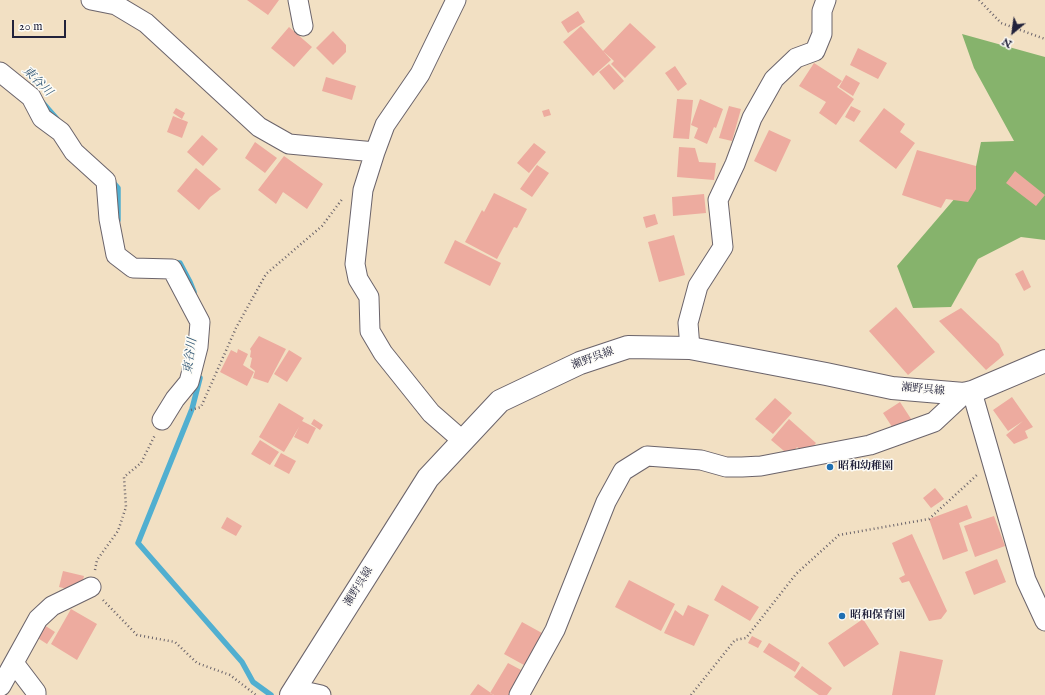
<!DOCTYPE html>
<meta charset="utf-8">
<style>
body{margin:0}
#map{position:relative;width:1045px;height:695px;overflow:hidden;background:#f2e0c3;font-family:"IM FELL English",serif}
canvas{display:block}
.north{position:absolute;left:993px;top:12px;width:40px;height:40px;-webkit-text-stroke:3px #fdfcf7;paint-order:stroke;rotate:209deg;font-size:11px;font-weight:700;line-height:16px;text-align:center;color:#22223b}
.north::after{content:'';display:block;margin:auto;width:14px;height:18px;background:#22223b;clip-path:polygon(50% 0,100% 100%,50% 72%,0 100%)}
.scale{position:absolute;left:12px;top:20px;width:54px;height:18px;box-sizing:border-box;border:2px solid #22223b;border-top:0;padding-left:5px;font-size:12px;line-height:14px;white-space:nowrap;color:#22223b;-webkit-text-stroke:3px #fdfcf7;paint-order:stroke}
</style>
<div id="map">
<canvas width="1045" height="695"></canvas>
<div class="north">N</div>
<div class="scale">20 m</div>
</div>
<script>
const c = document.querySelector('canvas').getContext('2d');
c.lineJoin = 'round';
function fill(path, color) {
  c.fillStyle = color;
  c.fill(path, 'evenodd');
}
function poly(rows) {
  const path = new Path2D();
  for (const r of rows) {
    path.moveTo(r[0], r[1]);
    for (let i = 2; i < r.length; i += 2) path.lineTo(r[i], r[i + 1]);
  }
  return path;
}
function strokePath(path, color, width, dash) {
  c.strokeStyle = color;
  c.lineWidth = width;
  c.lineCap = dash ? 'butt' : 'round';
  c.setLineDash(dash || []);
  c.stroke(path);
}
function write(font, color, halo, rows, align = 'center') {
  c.font = font + ' "IM FELL English","Noto Serif JP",serif';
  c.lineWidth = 3;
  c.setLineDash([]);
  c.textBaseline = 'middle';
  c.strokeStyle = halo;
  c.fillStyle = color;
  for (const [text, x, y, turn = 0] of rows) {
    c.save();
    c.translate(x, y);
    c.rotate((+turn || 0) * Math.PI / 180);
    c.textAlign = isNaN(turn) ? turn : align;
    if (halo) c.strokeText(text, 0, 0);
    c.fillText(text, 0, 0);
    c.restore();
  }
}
const forest = poly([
 [962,34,1045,57,1045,240,1021,237,978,259,951,307,913,308,897,266,974,176,981,142,1014,141,974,68]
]);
const stream = poly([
 [43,103,57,119],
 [112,181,118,188,118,220],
 [172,263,180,263,190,282,194,292],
 [200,378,192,409,138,543,242,662,253,682,271,695]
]);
const building = poly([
 [247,0,279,0,268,15],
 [578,11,585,22,568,33,561,22],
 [630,23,656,47,625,78,611,64,614,61,603,51],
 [581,26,611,60,593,76,563,42],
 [289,27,312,47,294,67,271,48],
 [333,31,346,45,346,52,333,65,316,48],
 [858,48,887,63,878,79,850,65],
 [814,63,842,81,837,87,854,99,836,125,819,113,826,102,799,86],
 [609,64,624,81,614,90,599,72],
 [675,66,687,84,678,91,665,73],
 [846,75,860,83,853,96,839,87],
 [326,77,356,86,352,100,322,91],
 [677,99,693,100,689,139,673,138],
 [700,99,723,109,716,128,714,127,707,144,694,138,698,128,691,125],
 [729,106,741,109,732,141,719,138],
 [851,106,861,111,854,122,845,117],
 [176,108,185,113,182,119,173,113],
 [884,108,905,124,900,132,915,143,896,169,859,141],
 [549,109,551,115,544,117,542,111],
 [173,116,188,122,182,138,167,132],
 [769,130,791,140,776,172,754,161],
 [202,135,218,149,203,166,187,152],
 [255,142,277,158,265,173,245,158],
 [534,143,546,152,529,173,517,163],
 [679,147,695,148,699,162,716,163,714,180,677,177],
 [917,150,976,166,976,189,968,202,946,199,941,208,902,195],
 [284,156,323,184,307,209,283,192,276,204,258,190],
 [537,165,549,173,532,197,520,189],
 [196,168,221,189,210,197,199,210,177,191],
 [1015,171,1045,195,1036,206,1006,183],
 [494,193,527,209,517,228,514,227,497,259,465,242,482,210,484,212],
 [704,194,706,213,673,216,672,197],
 [655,214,658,224,646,228,643,217],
 [674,235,685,275,659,282,648,242],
 [455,240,501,263,490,286,444,263],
 [1023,270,1031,287,1024,291,1015,274],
 [896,307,935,352,908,375,869,331],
 [961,308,999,344,1004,355,986,370,939,321],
 [259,336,286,349,268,383,253,378,255,371,250,367,252,358,250,357,251,351,250,349],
 [238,349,248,354,243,365,254,372,247,386,220,372,231,350,237,353],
 [289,350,302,358,287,382,274,374],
 [1012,397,1033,427,1025,431,1028,438,1014,444,1006,435,1023,421,1008,431,993,410],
 [775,398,792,413,773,434,755,419],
 [900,402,915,425,898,436,883,413],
 [279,403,304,418,302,421,316,428,308,444,294,437,299,427,284,452,259,437],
 [314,419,323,425,320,430,311,424],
 [789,419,816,443,806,455,797,447,790,456,771,440],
 [260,440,279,452,270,465,251,454],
 [281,453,296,461,289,474,274,466],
 [935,488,944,499,931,508,923,498],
 [967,505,972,518,959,523,968,551,943,560,929,519],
 [994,516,1005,546,975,557,964,526],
 [227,517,242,526,236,536,221,528],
 [912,534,947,611,941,619,929,621,909,581,902,583,899,578,905,575,892,543],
 [997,559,1006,582,974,595,965,572],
 [63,571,84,576,80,592,59,587],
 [629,580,675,604,661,631,615,607],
 [722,585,759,607,750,621,714,600],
 [688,605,709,615,694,646,664,633,675,610,683,616],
 [71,609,97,624,77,660,51,644],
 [863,619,879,644,844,667,828,643],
 [522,622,551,638,533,670,504,654],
 [41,623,55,632,47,644,33,635],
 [752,636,762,641,758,648,748,643],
 [769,643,800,663,795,672,763,652],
 [900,651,943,660,935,695,892,695],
 [508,663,523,671,509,695,494,695,490,693],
 [802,666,832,688,827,695,819,695,794,677],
 [478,684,491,693,493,695,470,695]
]);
const path = poly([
 [979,0,1001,23,1045,39],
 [191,410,201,407,236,328,266,274,322,226,343,198],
 [95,570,97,560,118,531,126,507,124,477,141,463,155,435],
 [103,600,137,635,175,642,197,663,230,675,256,695],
 [691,695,735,640,746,638,796,574,839,535,929,519,977,475]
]);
const minor = poly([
 [91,0,116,5,146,23,259,127,289,144,375,152,385,125,420,74,456,0],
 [298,0,303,26],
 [0,72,31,97,42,118,61,132,74,152,106,181,109,219,116,255,133,268,172,269,200,322,198,347,189,382,175,399,162,420],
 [375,152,363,190,355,264,358,279,369,297,370,331,383,353,431,413,463,441],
 [690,348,688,323,698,286,723,247,718,200,735,164,752,118,774,79,796,58,815,51,822,34,822,11,826,0],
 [972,392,1026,580,1045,621],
 [14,663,36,692,36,695],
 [0,686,1,686,38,619,52,606,91,587],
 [294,689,321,695],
 [519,695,555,630,606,502,623,471,647,456,701,460,726,467,742,467,761,466,870,445,934,422,964,394]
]);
const major = poly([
 [291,695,428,478,500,401,580,363,628,347,690,348,826,374,892,388,964,394,972,392,1045,361]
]);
const markers = [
 [830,467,4,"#1f6fb2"],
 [842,616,4,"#1f6fb2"]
];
const streetNames = [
 ["瀬野呉線",593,359,-20],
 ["瀬野呉線",923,390,5],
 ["瀬野呉線",359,587,-58]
];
const poiNames = [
 ["昭和幼稚園",838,467],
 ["昭和保育園",850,616]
];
const waterNames = [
 ["東谷川",37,82,45],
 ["東谷川",191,356,-82]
];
fill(forest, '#86b36c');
strokePath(stream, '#51afd0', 5.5);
fill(building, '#edab9f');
strokePath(minor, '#6b646b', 21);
strokePath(major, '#6b646b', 24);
strokePath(path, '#6b646b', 2.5, [1, 3]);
strokePath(minor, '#fff', 19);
strokePath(major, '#fff', 22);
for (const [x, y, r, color] of markers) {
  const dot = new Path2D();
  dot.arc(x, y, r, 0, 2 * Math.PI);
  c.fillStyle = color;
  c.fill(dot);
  strokePath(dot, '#fdfcf7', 1.5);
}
write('11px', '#22223b', '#fdfcf7', streetNames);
write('bold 11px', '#22223b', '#fdfcf7', poiNames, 'left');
write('italic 12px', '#355a77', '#fdfcf7', waterNames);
</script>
